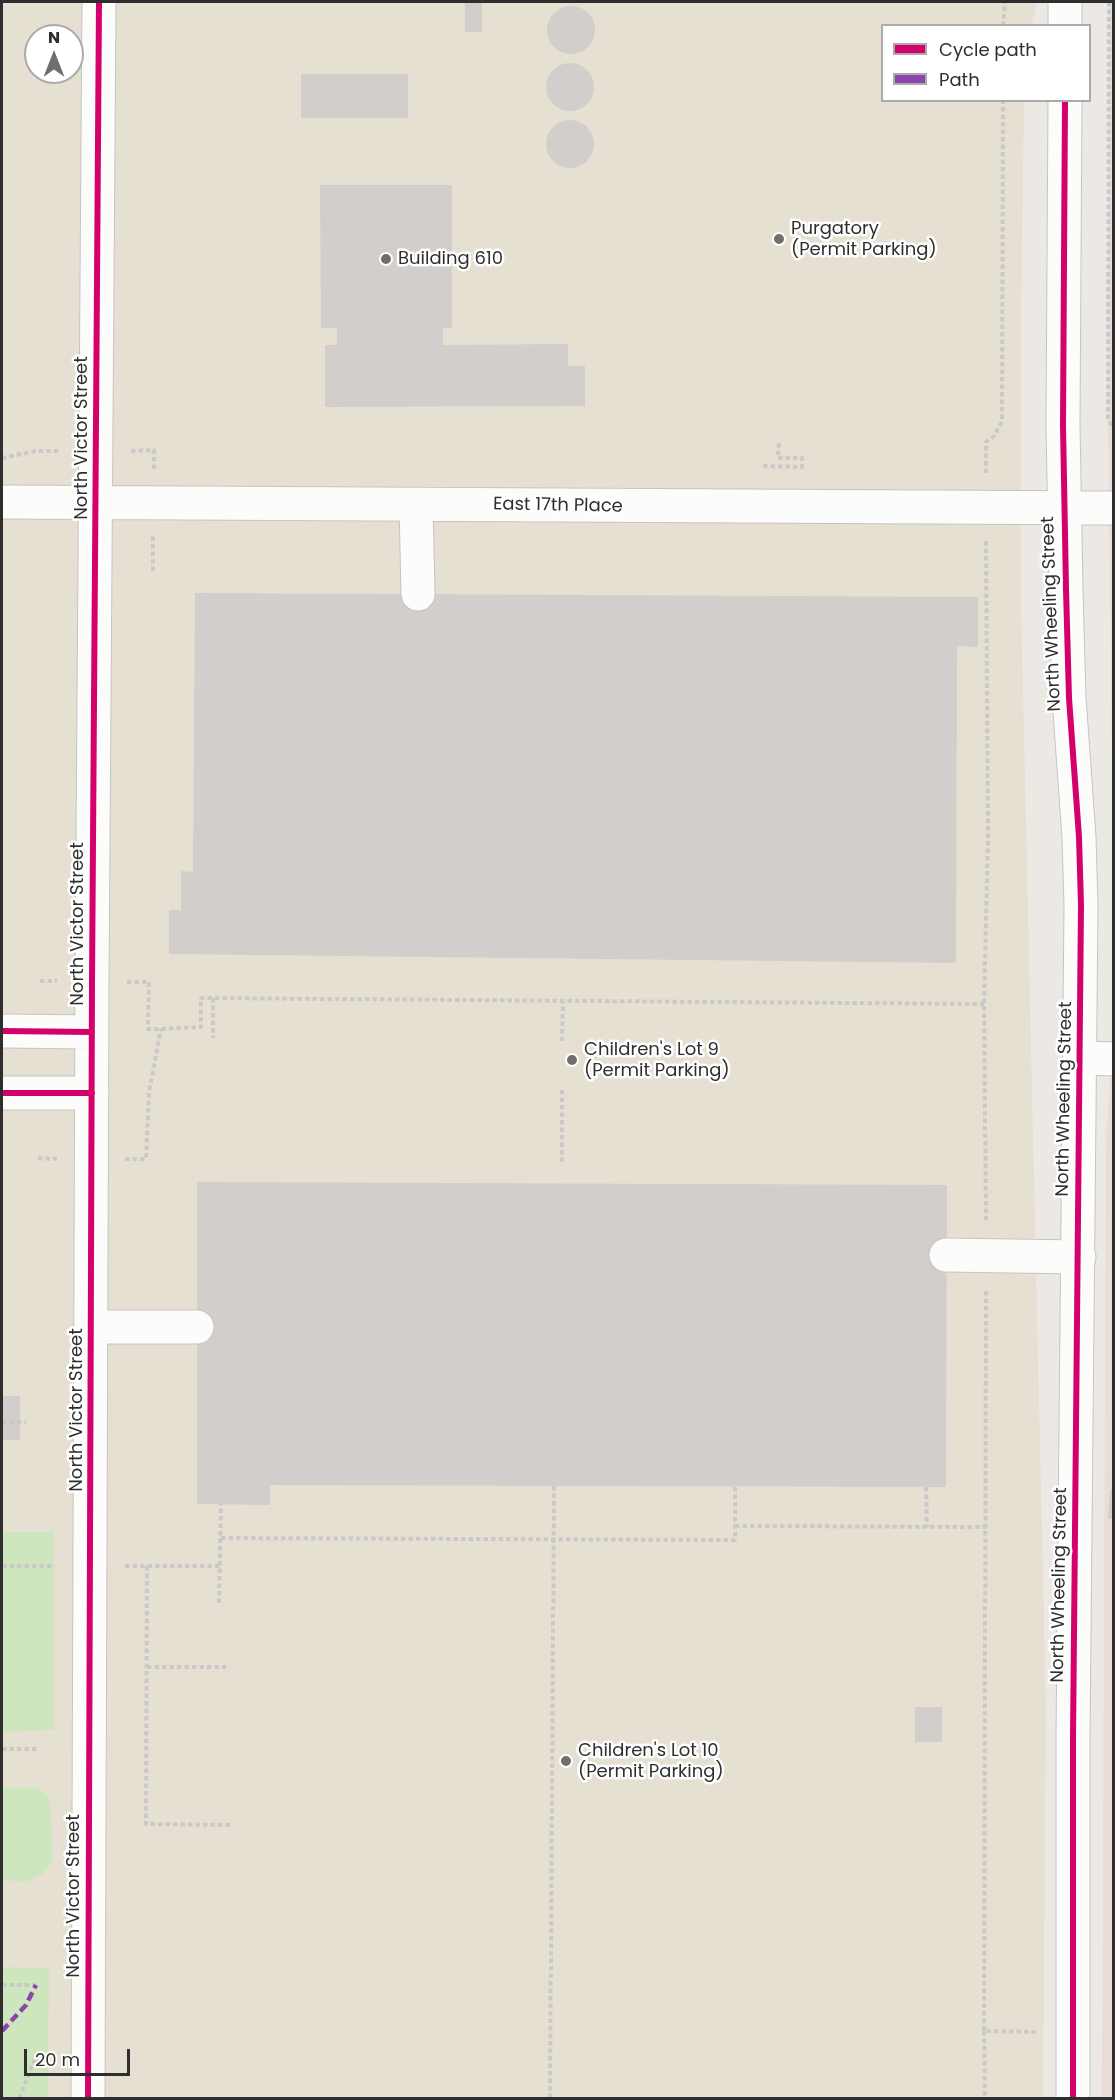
<!DOCTYPE html>
<style>
body{margin:0}
#map{position:relative;width:1115px;height:2100px;overflow:hidden;background:#ece8e4;font-family:Poppins,sans-serif}
canvas{display:block}
.frame{position:absolute;inset:0;border:3px solid #2e2e2e;pointer-events:none}
.legend{position:absolute;left:881px;top:24px;width:210px;height:78px;box-sizing:border-box;background:#fff;border:2px solid #ababab;margin:0;padding:8px 10px;list-style:none;font-size:18px;color:#2e2e2e}
.legend li{display:flex;align-items:center;gap:12px;height:30px}
.legend b{width:30px;border:2px solid #ababab}
.north{position:absolute;left:24px;top:24px;width:60px;height:60px;box-sizing:border-box;background:#fff;border:2px solid #ababab;border-radius:50%;rotate:0deg;font-size:16px;font-weight:700;line-height:24px;text-align:center;color:#2e2e2e}
.north::after{content:'';display:block;margin:auto;width:21px;height:27px;background:#706f6e;clip-path:polygon(50% 0,100% 100%,50% 72%,0 100%)}
.scale{position:absolute;left:24px;top:2049px;width:106px;height:27px;box-sizing:border-box;border:3px solid #2e2e2e;border-top:0;padding-left:8px;font-size:18px;line-height:21px;white-space:nowrap;color:#2e2e2e;-webkit-text-stroke:4px #fff;paint-order:stroke}
</style>
<div id="map">
<canvas width="1115" height="2100"></canvas>
<div class="frame"></div>
<ul class="legend">
<li><b style="height:8px;background:#d6006c"></b>Cycle path</li>
<li><b style="height:8px;background:#8e44ad"></b>Path</li>
</ul>
<div class="north">N</div>
<div class="scale">20 m</div>
</div>
<script>
const c = document.querySelector('canvas').getContext('2d');
c.lineJoin = 'round';
function fill(path, color) {
  c.fillStyle = color;
  c.fill(path, 'evenodd');
}
function poly(rows) {
  const path = new Path2D();
  for (const r of rows) {
    if (r.length === 3) {
      path.moveTo(r[0] + r[2], r[1]);
      path.arc(r[0], r[1], r[2], 0, 2 * Math.PI);
      continue;
    }
    path.moveTo(r[0], r[1]);
    for (let i = 2; i < r.length; i += 2) path.lineTo(r[i], r[i + 1]);
  }
  return path;
}
function strokePath(path, color, width, dash) {
  c.strokeStyle = color;
  c.lineWidth = width;
  c.lineCap = dash ? 'butt' : 'round';
  c.setLineDash(dash || []);
  c.stroke(path);
}
function write(font, color, halo, rows, align = 'center') {
  c.font = font + ' Poppins,sans-serif';
  c.lineWidth = 5;
  c.setLineDash([]);
  c.textBaseline = 'middle';
  c.strokeStyle = halo;
  c.fillStyle = color;
  for (const [text, x, y, turn = 0] of rows) {
    c.save();
    c.translate(x, y);
    c.rotate((+turn || 0) * Math.PI / 180);
    c.textAlign = isNaN(turn) ? turn : align;
    if (halo) c.strokeText(text, 0, 0);
    c.fillText(text, 0, 0);
    c.restore();
  }
}
const education = poly([
 [2,2,1037,2,1032,25,882,26,882,100,1024,101,1021,324,1021,603,1046,1711,1043,2098,2,2098],
 [36,36,72,36,72,72,36,72]
]);
const medical = poly([
 [1109,2,1114,2,1113,870,1108,404],
 [1113,1044,1114,2098,1102,2098,1106,1139]
]);
const green = poly([
 [2,1532,54,1532,54,1730,2,1732],
 [2,1787,36,1788,46,1794,51,1806,52,1862,43,1874,25,1882,2,1880],
 [2,1967,49,1968,48,2098,2,2098]
]);
const building = poly([
 [465,2,482,2,482,32,465,32],
 [571,30,24],
 [570,87,24],
 [301,74,408,74,408,118,301,118],
 [570,144,24],
 [320,185,452,185,452,328,443,328,443,345,568,344,568,366,585,366,585,406,325,407,325,345,337,345,337,328,321,328],
 [195,593,978,597,978,647,957,646,956,963,169,954,169,910,181,910,181,871,193,872],
 [197,1182,947,1185,946,1487,270,1485,270,1505,197,1504],
 [2,1396,20,1396,20,1440,2,1440],
 [1110,1489,1114,1490,1114,1519,1108,1519],
 [915,1707,942,1707,942,1742,915,1742]
]);
const path = poly([
 [1109,2,1108,417,1114,430],
 [1003,26,1005,2],
 [131,451,154,450,154,469],
 [2,458,36,451,61,451],
 [763,466,802,467,802,458,778,458,779,443],
 [986,473,986,442,994,436,1002,421,1003,100],
 [986,541,988,837,984,1004,986,1221],
 [153,571,153,536],
 [40,981,57,981],
 [127,982,149,982,148,1029,161,1029,201,1027,201,998,984,1004],
 [213,998,213,1038],
 [562,1041,563,1002],
 [562,1090,562,1162],
 [38,1158,57,1159],
 [125,1159,146,1159,149,1092,161,1029],
 [986,1291,984,2031,1038,2032],
 [2,1422,26,1422],
 [926,1487,927,1527],
 [735,1526,986,1527],
 [221,1538,735,1540,735,1486],
 [2,1566,55,1566],
 [125,1566,221,1566],
 [147,1566,146,1824,230,1825],
 [219,1603,221,1504],
 [147,1667,230,1667],
 [2,1749,37,1749],
 [2,1985,36,1985],
 [984,2031,985,2098],
 [19,2098,35,2059],
 [550,2098,554,1485]
]);
const minor = poly([
 [1065,26,1065,2],
 [1065,100,1063,425,1066,589,1069,698,1079,837,1081,905,1073,1738,1073,2098],
 [2,502,1114,508],
 [416,504,418,594],
 [2,1031,92,1032],
 [1081,1058,1114,1059],
 [2,1093,92,1093],
 [946,1255,1079,1257],
 [92,1327,197,1327],
 [88,2098,92,981,99,2]
]);
const quiet = poly([
 [2,2031,26,2005,36,1985]
]);
const cycleway = poly([
 [1065,100,1063,425,1066,589,1069,698,1079,837,1081,905,1073,1738,1073,2098],
 [2,1031,92,1032],
 [2,1093,92,1093],
 [88,2098,92,981,99,2]
]);
const markers = [
 [779,239,6,"#706f6e"],
 [386,259,6,"#706f6e"],
 [572,1060,6,"#706f6e"],
 [566,1761,6,"#706f6e"]
];
const poiNames = [
 ["Purgatory",791,229],
 ["(Permit Parking)",791,250],
 ["Building 610",398,259],
 ["Children's Lot 9",584,1050],
 ["(Permit Parking)",584,1071],
 ["Children's Lot 10",578,1751],
 ["(Permit Parking)",578,1772]
];
const streetNames = [
 ["North Victor Street",82,438,-90],
 ["East 17th Place",558,506,1],
 ["North Wheeling Street",1052,614,-92],
 ["North Victor Street",78,924,-90],
 ["North Wheeling Street",1065,1099,-89],
 ["North Victor Street",77,1410,-90],
 ["North Wheeling Street",1060,1585,-89],
 ["North Victor Street",74,1896,-90]
];
fill(education, '#e6e0d3');
fill(medical, '#e9dcdb');
fill(green, '#cee6be');
fill(building, '#d1cecb');
strokePath(minor, '#c5c4c5', 35);
strokePath(path, '#c9c9c8', 4, [4.5, 3]);
strokePath(minor, '#fcfcfb', 33);
strokePath(quiet, '#8e44ad', 4.5, [9, 4.5]);
strokePath(cycleway, '#d6006c', 6);
for (const [x, y, r, color] of markers) {
  const dot = new Path2D();
  dot.arc(x, y, r, 0, 2 * Math.PI);
  c.fillStyle = color;
  c.fill(dot);
  strokePath(dot, '#fff', 2);
}
write('18px', '#2e2e2e', '#fff', poiNames, 'left');
write('18px', '#2e2e2e', '#fff', streetNames);
</script>
